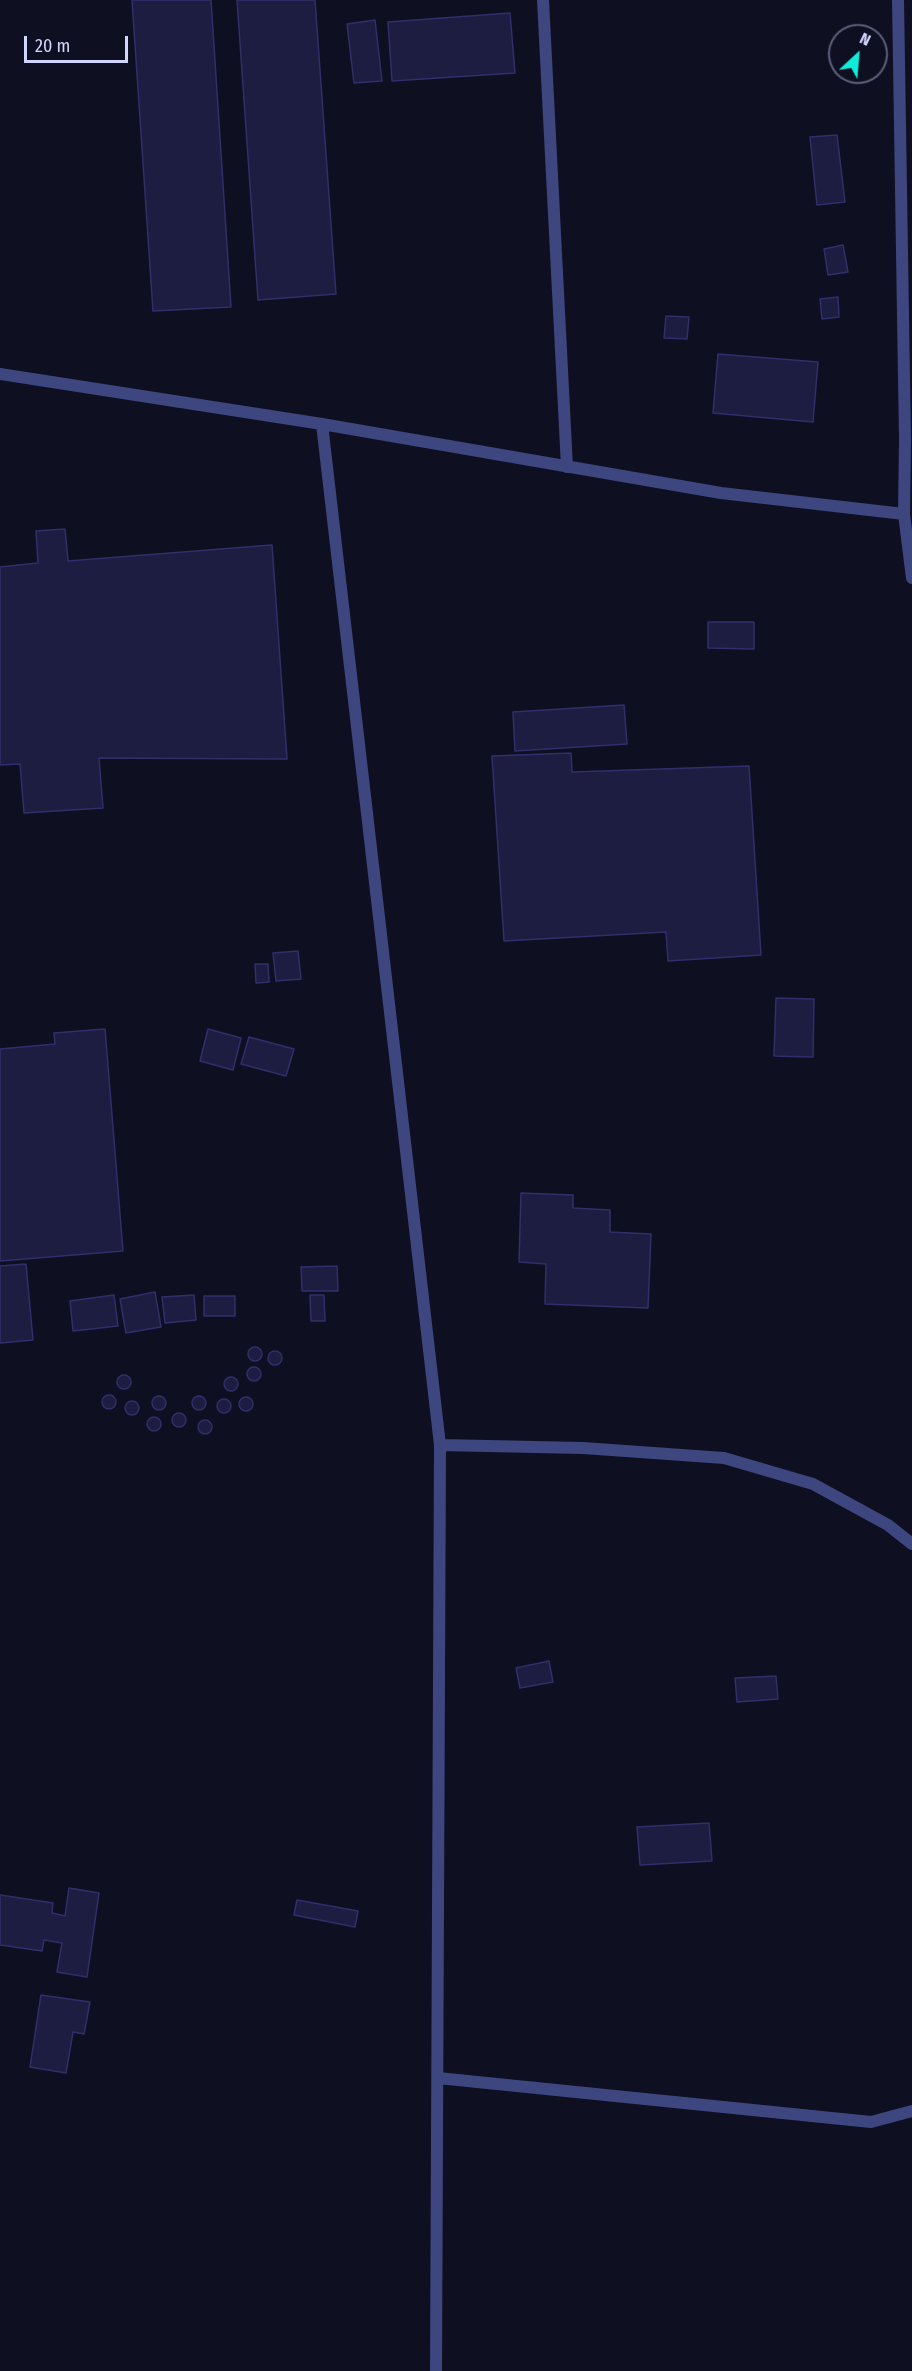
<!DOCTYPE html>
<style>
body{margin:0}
#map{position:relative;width:912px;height:2371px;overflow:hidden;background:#0f0f22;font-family:"Fira Sans Condensed",sans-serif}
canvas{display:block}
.north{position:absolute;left:828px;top:24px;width:60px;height:60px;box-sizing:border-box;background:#0f0f22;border:2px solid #5d5e79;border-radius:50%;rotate:26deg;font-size:16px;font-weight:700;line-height:24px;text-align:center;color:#d2d5fc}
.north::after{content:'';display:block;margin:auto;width:21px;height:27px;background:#0eeddb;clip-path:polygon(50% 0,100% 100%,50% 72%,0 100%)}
.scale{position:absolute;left:24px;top:36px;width:104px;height:27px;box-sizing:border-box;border:3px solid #d2d5fc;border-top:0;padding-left:8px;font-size:18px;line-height:21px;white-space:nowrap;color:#d2d5fc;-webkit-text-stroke:4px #0f0f22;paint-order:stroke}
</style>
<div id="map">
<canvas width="912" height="2371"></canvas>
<div class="north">N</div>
<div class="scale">20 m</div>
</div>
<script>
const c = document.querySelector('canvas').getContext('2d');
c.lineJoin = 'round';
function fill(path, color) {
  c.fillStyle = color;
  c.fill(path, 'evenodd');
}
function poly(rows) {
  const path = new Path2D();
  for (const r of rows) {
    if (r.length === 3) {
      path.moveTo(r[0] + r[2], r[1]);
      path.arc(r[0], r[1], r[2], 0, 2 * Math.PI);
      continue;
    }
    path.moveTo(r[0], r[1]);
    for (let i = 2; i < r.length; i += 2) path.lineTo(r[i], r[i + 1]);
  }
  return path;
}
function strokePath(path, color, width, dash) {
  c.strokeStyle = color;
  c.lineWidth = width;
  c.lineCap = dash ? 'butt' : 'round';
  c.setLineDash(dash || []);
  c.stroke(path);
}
const building = poly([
 [132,0,211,0,231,307,153,311,132,0],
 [237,0,315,0,336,294,258,300,237,0],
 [510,13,515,73,392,81,388,22,510,13],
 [375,20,382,81,354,83,347,24,375,20],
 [837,135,845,202,817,205,810,137,837,135],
 [843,245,848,272,828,275,824,249,843,245],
 [838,297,839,317,822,319,820,299,838,297],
 [666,316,689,317,687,339,664,338,666,316],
 [718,354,818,362,813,422,713,413,718,354],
 [65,529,68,561,272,545,287,759,99,758,103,808,24,813,20,764,0,765,0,567,38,563,36,531,65,529],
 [708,622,754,622,754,649,708,648,708,622],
 [624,705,627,744,515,751,513,712,624,705],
 [571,753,572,772,749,766,761,955,668,961,666,932,504,941,492,756,571,753],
 [298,951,301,979,276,981,273,953,298,951],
 [255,964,268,964,269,982,256,983,255,964],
 [776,998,814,999,813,1057,774,1056,776,998],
 [105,1029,123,1251,0,1261,0,1049,55,1044,54,1033,105,1029],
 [208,1029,241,1038,233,1070,200,1061,208,1029],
 [249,1037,294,1049,286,1076,241,1064,249,1037],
 [521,1193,573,1195,573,1208,610,1210,610,1232,651,1234,648,1308,545,1304,546,1264,519,1262,521,1193],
 [26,1264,33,1340,0,1343,0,1266,26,1264],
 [337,1266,338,1291,302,1291,301,1267,337,1266],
 [155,1292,161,1327,126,1333,120,1299,155,1292],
 [114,1295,118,1326,73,1331,70,1301,114,1295],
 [194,1295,196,1320,165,1323,162,1297,194,1295],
 [310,1295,324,1295,325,1321,311,1321,310,1295],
 [204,1296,235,1296,235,1316,204,1316,204,1296],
 [255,1354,7],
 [275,1358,7],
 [254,1374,7],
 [124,1382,7],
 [231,1384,7],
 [109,1402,7],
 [199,1403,7],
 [159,1403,7],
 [246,1404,7],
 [224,1406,7],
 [132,1408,7],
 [179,1420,7],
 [154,1424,7],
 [205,1427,7],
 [549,1661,553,1682,520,1688,516,1668,549,1661],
 [776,1676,778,1699,737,1702,735,1678,776,1676],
 [709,1823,712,1861,640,1865,637,1827,709,1823],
 [69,1888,99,1893,87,1977,57,1972,62,1943,44,1940,42,1951,0,1945,0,1895,53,1903,52,1913,65,1916,69,1888],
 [297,1900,358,1911,355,1927,294,1915,297,1900],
 [41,1995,90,2002,84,2034,73,2032,66,2073,30,2067,41,1995]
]);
const minor = poly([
 [543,0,567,467],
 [898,0,905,440,904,514,912,578],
 [0,374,322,424,721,493,904,514],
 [322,424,440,1445,436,2371],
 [440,1445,583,1448,724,1458,813,1484,888,1525,912,1544],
 [438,2078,871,2122,912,2111]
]);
fill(building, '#1d1c41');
strokePath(building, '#302f6c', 1.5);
strokePath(minor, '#3d467e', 12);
</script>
